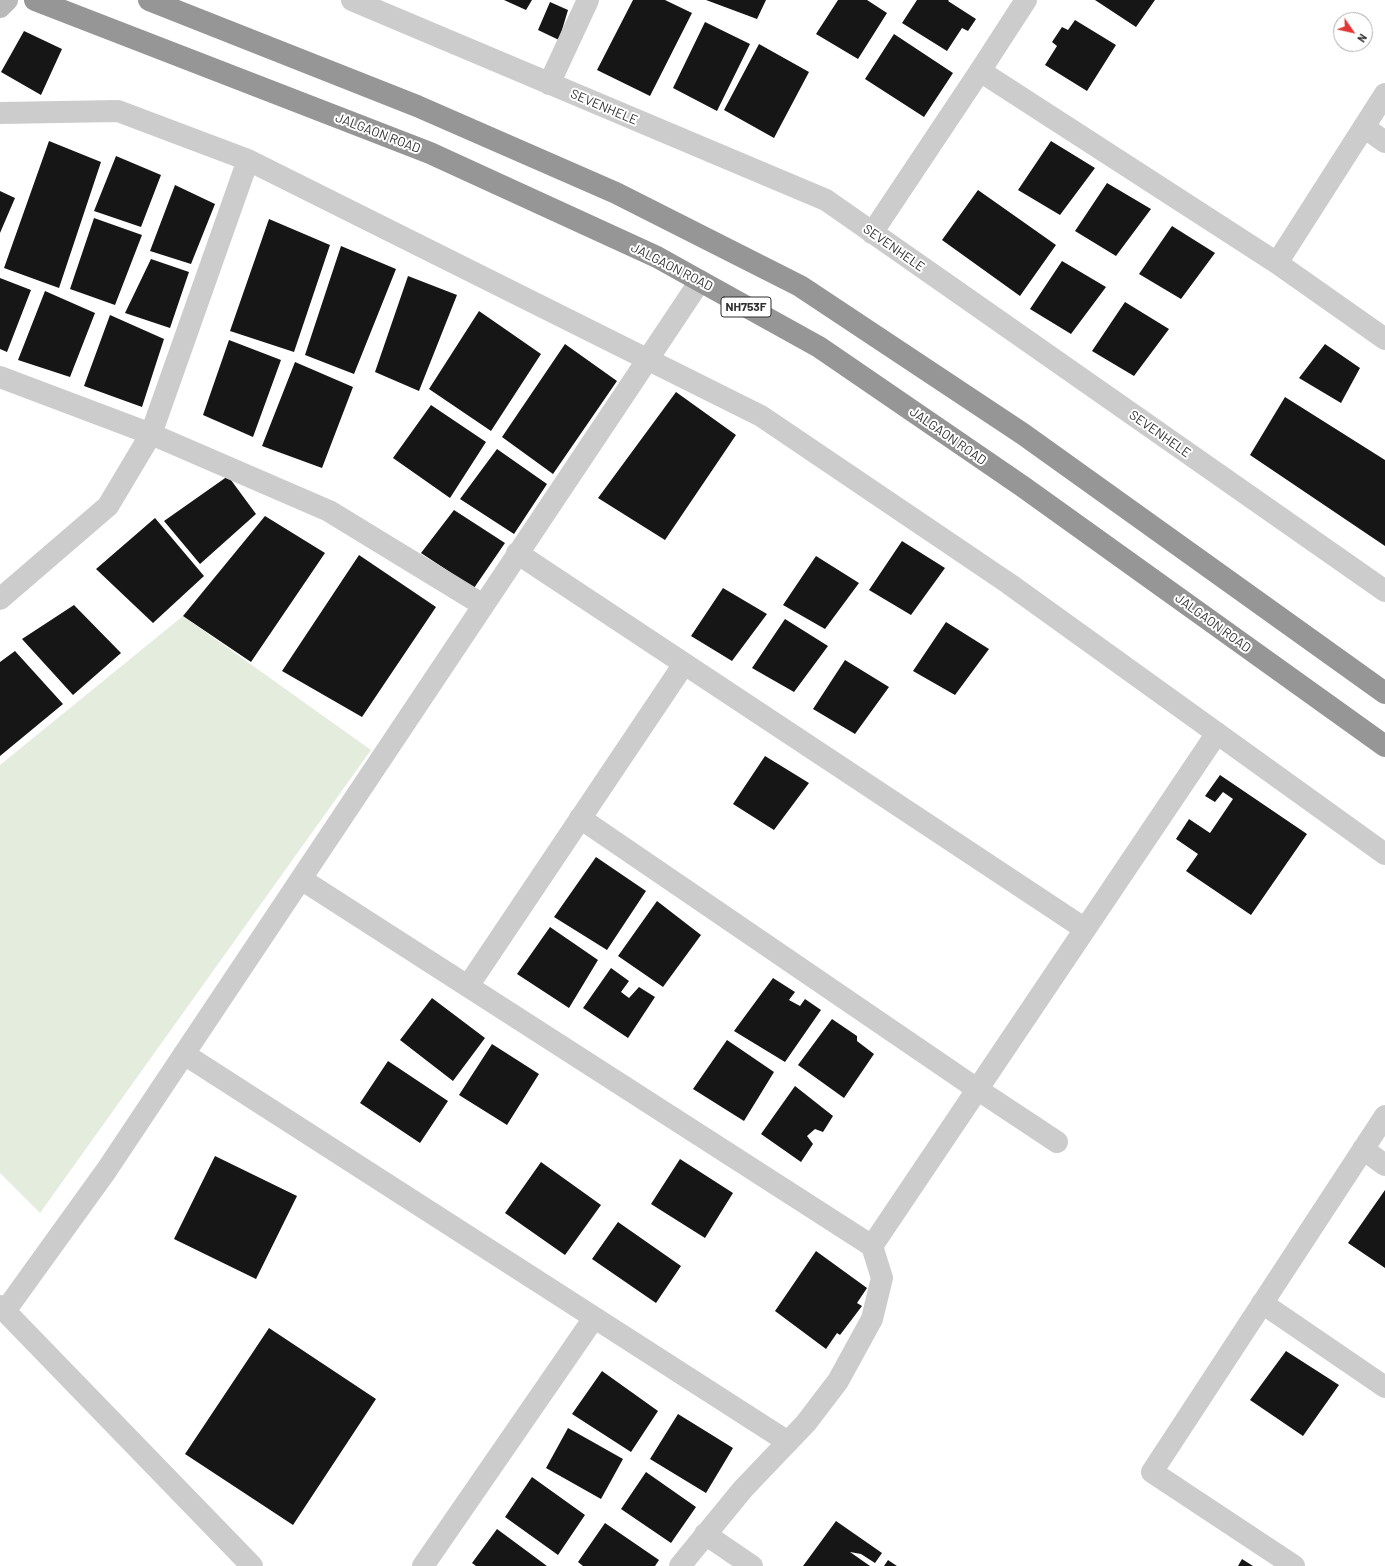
<!DOCTYPE html>
<style>
body{margin:0}
#map{position:relative;width:1385px;height:1566px;overflow:hidden;background:#fff;font-family:Barlow,sans-serif}
canvas{display:block}
.north{position:absolute;left:1333px;top:12px;width:40px;height:40px;box-sizing:border-box;background:#fff;border:1px solid #acacac;border-radius:50%;rotate:124deg;font-size:11px;font-weight:700;line-height:16px;text-align:center;color:#2f2f2f}
.north::after{content:'';display:block;margin:auto;width:14px;height:18px;background:#e23634;clip-path:polygon(50% 0,100% 100%,50% 72%,0 100%)}
</style>
<div id="map">
<canvas width="1385" height="1566"></canvas>
<div class="north">N</div>
</div>
<script>
const c = document.querySelector('canvas').getContext('2d');
c.lineJoin = 'round';
function fill(path, color) {
  c.fillStyle = color;
  c.fill(path, 'evenodd');
}
function poly(rows) {
  const path = new Path2D();
  for (const r of rows) {
    path.moveTo(r[0], r[1]);
    for (let i = 2; i < r.length; i += 2) path.lineTo(r[i], r[i + 1]);
  }
  return path;
}
function strokePath(path, color, width, dash) {
  c.strokeStyle = color;
  c.lineWidth = width;
  c.lineCap = dash ? 'butt' : 'round';
  c.setLineDash(dash || []);
  c.stroke(path);
}
function write(font, color, halo, rows, align = 'center') {
  c.font = font + ' Barlow,sans-serif';
  c.lineWidth = 4;
  c.setLineDash([]);
  c.textBaseline = 'middle';
  c.strokeStyle = halo;
  c.fillStyle = color;
  for (const [text, x, y, turn = 0] of rows) {
    c.save();
    c.translate(x, y);
    c.rotate((+turn || 0) * Math.PI / 180);
    c.textAlign = isNaN(turn) ? turn : align;
    if (halo) c.strokeText(text, 0, 0);
    c.fillText(text, 0, 0);
    c.restore();
  }
}
const green = poly([
 [183,616,371,750,40,1213,0,1173,0,765]
]);
const building = poly([
 [504,0,532,0,526,10],
 [633,0,665,0,692,13,650,96,597,70],
 [706,0,766,0,757,19],
 [838,0,867,0,887,13,858,59,816,34],
 [917,0,949,0,948,1,976,19,968,31,962,28,947,51,902,23],
 [1095,0,1155,0,1136,27],
 [550,2,568,10,559,40,538,30],
 [1075,20,1116,45,1087,91,1045,65,1057,46,1052,42,1062,27,1068,30],
 [705,22,750,44,717,111,673,88],
 [24,31,62,49,41,95,1,72],
 [894,34,953,73,924,117,865,79],
 [759,44,809,72,774,138,724,110],
 [49,141,101,162,59,288,4,268],
 [1051,141,1095,168,1060,215,1018,190],
 [116,156,161,175,141,227,94,211],
 [1107,183,1151,209,1116,256,1075,231],
 [175,185,215,204,191,264,150,251],
 [978,190,1056,245,1020,296,942,240],
 [0,191,15,198,0,233],
 [94,218,142,235,115,305,70,289],
 [269,219,330,245,294,352,230,331],
 [1172,226,1215,253,1181,299,1139,274],
 [341,246,396,269,354,374,305,355],
 [151,259,189,272,170,328,125,313],
 [1062,261,1106,287,1071,334,1030,309],
 [408,276,457,295,419,391,375,372],
 [0,278,31,290,7,352,0,349],
 [45,291,95,313,70,377,18,360],
 [1125,302,1169,329,1134,376,1092,351],
 [479,311,541,354,491,431,429,389],
 [110,315,164,339,142,407,84,386],
 [229,340,281,360,253,437,203,415],
 [565,344,617,381,553,474,502,437],
 [1325,344,1360,368,1341,403,1299,378],
 [295,362,353,387,322,468,262,446],
 [676,392,736,435,665,540,598,498],
 [1285,397,1385,460,1385,546,1250,455],
 [431,405,486,442,450,498,393,458],
 [497,449,547,484,514,534,460,499],
 [228,476,256,514,200,564,164,521],
 [454,510,505,543,474,588,421,553],
 [265,516,325,553,251,662,183,616],
 [155,518,204,576,153,623,96,569],
 [902,541,945,568,911,615,869,590],
 [359,555,436,607,362,717,282,671],
 [816,556,859,583,825,629,783,605],
 [723,588,767,614,732,661,691,636],
 [74,605,121,653,73,695,22,639],
 [785,619,828,646,794,692,752,668],
 [946,622,989,649,955,695,913,671],
 [15,651,63,704,0,756,0,662],
 [845,660,889,687,855,734,813,709],
 [765,756,809,783,774,830,733,804],
 [1220,775,1307,834,1251,915,1186,871,1198,854,1176,839,1189,819,1210,833,1233,799,1223,792,1215,802,1205,796],
 [596,857,646,891,607,950,554,917],
 [657,901,701,935,663,987,618,956],
 [550,927,598,960,569,1008,517,974],
 [611,968,629,981,621,992,629,998,639,987,655,997,628,1038,583,1008],
 [773,978,795,992,789,1000,800,1006,805,999,821,1010,785,1062,734,1031],
 [432,998,485,1038,453,1081,400,1040],
 [832,1019,857,1036,857,1041,874,1054,844,1098,798,1065],
 [727,1040,774,1072,744,1121,693,1089],
 [492,1044,539,1074,507,1125,459,1095],
 [388,1061,448,1101,420,1143,360,1103],
 [795,1086,833,1116,823,1132,815,1129,807,1136,813,1144,801,1162,761,1134],
 [215,1156,297,1196,256,1279,174,1239],
 [680,1159,733,1193,705,1238,651,1204],
 [541,1162,601,1205,565,1255,505,1213],
 [1385,1190,1385,1268,1348,1243],
 [618,1222,681,1266,656,1303,592,1259],
 [816,1251,867,1288,857,1303,862,1306,840,1335,837,1333,826,1349,775,1311],
 [269,1328,376,1399,293,1525,185,1454],
 [1286,1351,1339,1385,1303,1436,1250,1400],
 [602,1371,658,1411,631,1452,572,1414],
 [678,1414,733,1448,706,1493,650,1459],
 [568,1428,623,1459,601,1499,546,1468],
 [646,1472,696,1507,671,1543,621,1509],
 [532,1477,585,1515,558,1555,505,1517],
 [836,1521,882,1553,875,1563,861,1554,850,1552,870,1566,803,1566],
 [605,1523,659,1560,655,1566,583,1566,578,1562],
 [497,1529,547,1566,476,1566,472,1563],
 [1242,1559,1253,1566,1238,1566],
 [888,1560,897,1566,884,1566]
]);
const street = poly([
 [352,0,826,200,1385,591],
 [980,71,1277,263,1385,339],
 [549,84,588,0],
 [0,113,118,111,248,160,761,416,1008,583,1385,854],
 [1364,127,1385,142],
 [872,233,980,71,1026,0],
 [1277,263,1385,94],
 [0,377,151,434,329,511,483,605],
 [517,553,1085,929],
 [0,599,108,506,151,434,248,160],
 [580,818,977,1089,1057,1142],
 [301,879,872,1246],
 [468,986,684,664],
 [184,1054,788,1442],
 [1363,1149,1385,1165],
 [1262,1303,1385,1387],
 [0,1306,252,1566],
 [5,1311,106,1171,700,281],
 [705,1534,752,1566],
 [423,1566,594,1318],
 [680,1566,743,1489,806,1423,838,1381,872,1319,882,1278,872,1246,1217,733],
 [1294,1566,1152,1472,1385,1116]
]);
const secondary = poly([
 [0,7,7,0]
]);
const highway = poly([
 [35,0,430,153,657,257,700,281,819,347,1022,486,1385,746],
 [149,0,417,106,616,193,800,286,1023,434,1385,693]
]);
const shields = [
 [746,307,50]
];
const shieldNames = [
 ["NH753F",746,307]
];
const streetNames = [
 ["SEVENHELE",604,107,23],
 ["JALGAON ROAD",378,133,21],
 ["SEVENHELE",894,248,35],
 ["JALGAON ROAD",672,267,27],
 ["SEVENHELE",1160,434,35],
 ["JALGAON ROAD",948,436,35],
 ["JALGAON ROAD",1213,623,36]
];
fill(green, '#e3ecdd');
fill(building, '#161616');
strokePath(street, '#ccc', 22);
strokePath(secondary, '#b9b9b9', 22);
strokePath(highway, '#969696', 22);
for (const [x, y, w] of shields) {
  const box = new Path2D();
  box.roundRect(x - w / 2, y - 10, w, 20, 3);
  c.fillStyle = '#fff';
  c.fill(box);
  strokePath(box, '#2f2f2f', 1);
}
write('bold 12px', '#2f2f2f', null, shieldNames);
write('13px', '#2f2f2f', '#fff', streetNames);
</script>
